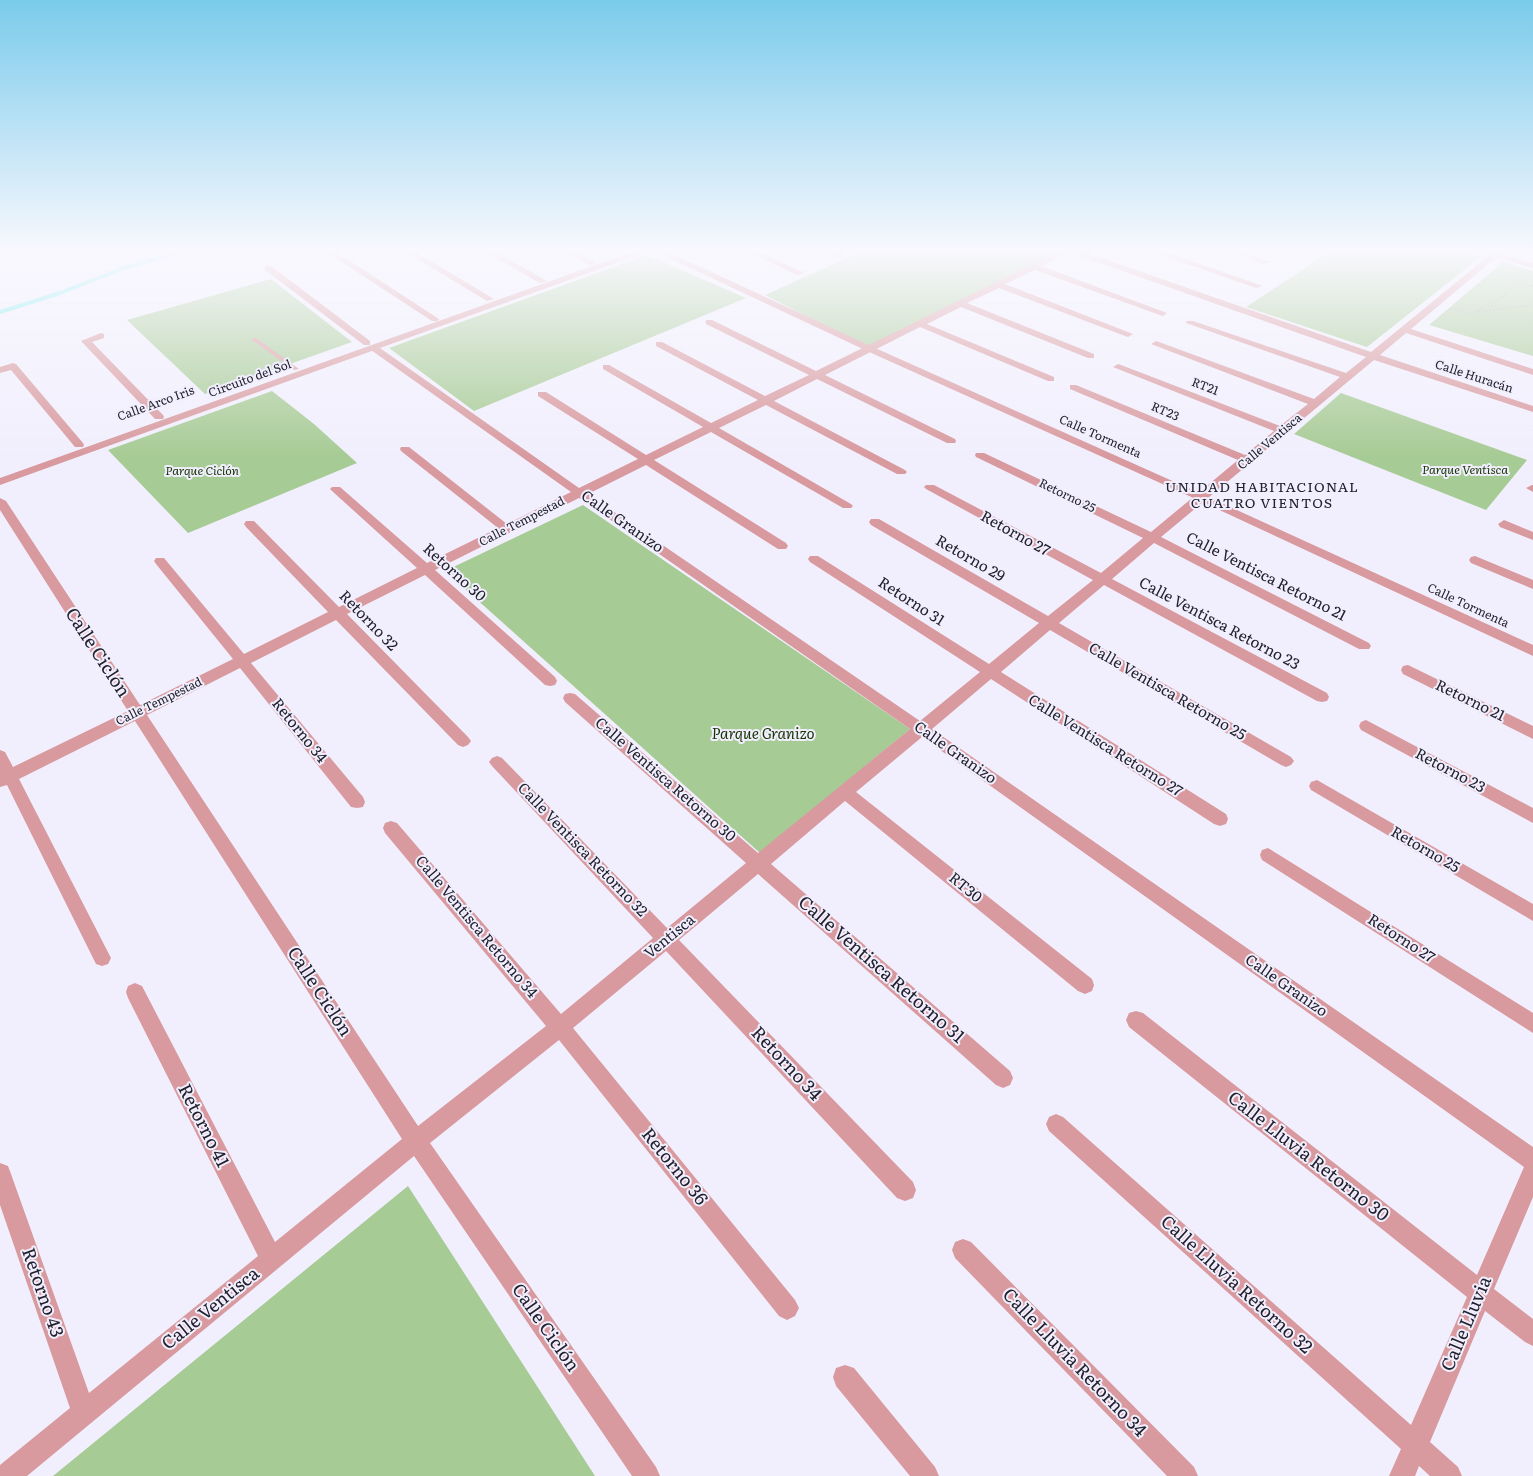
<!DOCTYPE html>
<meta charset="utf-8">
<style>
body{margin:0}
canvas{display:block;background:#f1effd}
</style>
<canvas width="1533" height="1476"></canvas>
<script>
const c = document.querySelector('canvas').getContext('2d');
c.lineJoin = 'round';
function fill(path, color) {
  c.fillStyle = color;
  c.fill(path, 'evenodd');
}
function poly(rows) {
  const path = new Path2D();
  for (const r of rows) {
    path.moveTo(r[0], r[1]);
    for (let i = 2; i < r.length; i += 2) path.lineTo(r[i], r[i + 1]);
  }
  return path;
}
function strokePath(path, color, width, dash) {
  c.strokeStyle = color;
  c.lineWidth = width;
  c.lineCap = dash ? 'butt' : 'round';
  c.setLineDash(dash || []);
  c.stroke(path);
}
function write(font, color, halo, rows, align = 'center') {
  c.font = font + ' Literata,serif';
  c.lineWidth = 4;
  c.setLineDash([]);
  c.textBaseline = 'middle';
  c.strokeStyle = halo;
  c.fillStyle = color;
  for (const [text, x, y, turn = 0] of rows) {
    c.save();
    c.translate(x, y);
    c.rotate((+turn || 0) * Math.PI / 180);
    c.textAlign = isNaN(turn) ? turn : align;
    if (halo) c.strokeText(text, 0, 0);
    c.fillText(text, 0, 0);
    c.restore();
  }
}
const green = poly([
 [867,249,1067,249,870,349,765,295],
 [1334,249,1461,249,1483,255,1367,347,1246,307],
 [647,255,746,298,474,411,389,348],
 [1503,262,1533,271,1533,356,1429,325],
 [271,279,352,342,205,394,127,320],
 [272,391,314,424,357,463,188,533,108,450],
 [1341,393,1527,460,1486,510,1294,434],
 [583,505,910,729,760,853,445,571],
 [408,1186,595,1476,53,1476]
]);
const stream = poly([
 [0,312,60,293,121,269,189,249]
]);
const path = poly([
 [1451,309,1468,313,1480,310,1505,296,1505,292,1512,288,1533,286],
 [1479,312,1533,305]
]);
const service = poly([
 [252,338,256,338,299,369,294,370,252,340,252,338]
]);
const minor = poly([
 [322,249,332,249,439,319,438,321,432,321,322,249],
 [401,249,411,249,494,299,487,301,401,249],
 [480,249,491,249,547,281,540,283,480,249],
 [561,249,572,249,596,263,589,265,561,249],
 [742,249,754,249,804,273,797,275,742,249],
 [822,249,833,249,845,256,838,258,822,249],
 [1063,249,1076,249,1371,352,1497,249,1506,249,1411,329,1533,369,1533,375,1406,333,1380,355,1533,406,1533,412,1374,360,1161,537,1369,643,1371,646,1369,649,1359,649,1154,543,1112,579,1327,693,1329,697,1327,701,1322,702,1317,701,1104,585,1059,623,1291,757,1294,761,1291,765,1286,767,1281,765,1050,630,1001,672,1226,814,1228,819,1226,824,1220,826,1214,824,991,679,932,729,1533,1147,1533,1197,1494,1289,1533,1319,1533,1346,1525,1342,1485,1311,1430,1442,1458,1467,1462,1476,1430,1476,1419,1466,1415,1476,1389,1476,1401,1449,1049,1131,1046,1124,1049,1117,1056,1114,1063,1117,1411,1425,1467,1297,1129,1027,1126,1020,1129,1013,1136,1011,1143,1013,1477,1275,1524,1167,922,737,856,792,1092,979,1094,985,1092,991,1085,994,1078,991,845,801,771,864,1010,1071,1013,1078,1010,1085,1003,1088,996,1085,758,874,679,940,913,1182,916,1190,913,1198,905,1201,897,1198,666,951,573,1028,795,1300,799,1308,795,1316,787,1320,779,1316,559,1040,430,1143,656,1467,660,1476,632,1476,414,1156,27,1476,0,1476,0,1465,70,1408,0,1205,0,1163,8,1166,11,1174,89,1393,258,1256,128,998,126,992,128,986,135,983,142,986,275,1242,402,1139,135,721,19,779,111,958,108,964,102,966,96,964,7,785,0,787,0,750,5,752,13,767,128,711,0,510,0,498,6,501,140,705,233,659,156,564,154,561,156,558,164,558,244,654,328,612,246,527,244,524,246,521,254,521,339,607,417,568,332,491,330,489,332,487,340,487,427,563,498,528,401,451,400,449,401,447,409,447,507,524,571,492,371,350,371,346,377,346,579,488,638,459,538,396,538,392,546,392,646,455,703,427,603,369,603,365,609,365,711,423,758,400,656,346,656,342,662,342,765,396,809,375,706,324,706,320,712,320,816,371,1063,249],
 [1069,252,1366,357,1346,373,1193,321,1187,321,1186,323,1340,377,1314,399,1159,342,1156,341,1151,344,1308,404,1280,426,1121,365,1118,364,1113,367,1274,431,1245,455,1076,385,1070,385,1070,389,1238,460,1151,532,984,453,976,453,975,455,976,457,1143,538,1101,573,934,485,926,485,924,487,926,489,1093,580,1048,616,879,519,871,519,869,522,871,525,1039,623,989,664,818,556,810,556,808,559,810,562,980,672,920,721,588,494,646,465,778,549,786,549,788,546,786,543,654,460,711,432,843,508,851,508,853,506,851,504,719,428,766,405,897,474,905,474,907,472,905,470,774,401,817,379,947,443,955,443,956,441,955,439,825,375,920,327,1048,381,1054,381,1054,377,927,324,961,307,1088,358,1094,358,1094,354,967,303,999,288,1125,336,1128,337,1133,334,1005,284,1035,270,1160,315,1163,316,1167,313,1041,266,1069,252],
 [579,498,910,729,758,853,575,694,570,693,565,694,563,698,565,702,746,863,667,928,502,758,497,756,492,758,489,762,492,766,653,938,561,1014,397,823,391,821,385,823,383,828,385,833,546,1026,418,1126,147,715,240,668,351,807,357,808,363,807,365,802,363,797,251,663,336,620,458,745,463,747,468,745,471,741,468,737,347,614,425,575,545,685,550,686,555,685,557,681,555,677,435,570,579,498],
 [1144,249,1157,249,1263,286,1256,288,1144,249],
 [1222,249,1235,249,1271,262,1264,264,1222,249],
 [1309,249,1318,249,1318,250,1314,252,1309,249],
 [265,266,271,266,370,341,370,345,364,345,265,270,265,266],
 [101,333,104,334,104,338,92,342,163,415,164,417,163,419,155,419,81,341,101,333],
 [13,363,16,364,83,443,84,445,83,447,75,447,11,370,0,373,0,367,13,363],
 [1532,485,1533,485,1533,492,1526,488,1532,485],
 [1504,520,1533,532,1533,540,1500,527,1498,524,1504,520],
 [1475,556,1533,580,1533,589,1471,563,1469,560,1471,557,1475,556],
 [1408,665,1533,726,1533,739,1403,674,1401,670,1403,666,1408,665],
 [1366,720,1533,808,1533,823,1361,730,1359,726,1361,722,1366,720],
 [1317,780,1533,904,1533,921,1311,790,1309,786,1311,782,1317,780],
 [1268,848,1533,1013,1533,1033,1262,860,1260,855,1262,850,1268,848],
 [963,1239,971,1242,1194,1467,1198,1476,1167,1476,955,1258,952,1250,955,1242,963,1239],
 [845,1365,854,1368,935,1467,939,1476,910,1476,836,1386,833,1377,836,1368,845,1365]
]);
const tertiary = poly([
 [640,249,662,249,873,347,1206,496,1533,645,1533,656,1198,500,867,351,652,250,0,485,0,478,640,249],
 [1468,249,1482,249,1533,263,1533,268,1468,249]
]);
const farStreetnames = [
 ["Calle Huracán",1474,377,18],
 ["Circuito del Sol",250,379,-20],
 ["RT21",1205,387,21],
 ["Calle Arco Iris",156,404,-20],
 ["RT23",1165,412,23],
 ["Calle Tormenta",1100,437,24],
 ["Calle Ventisca",1270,442,-40],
 ["Retorno 25",1067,496,26],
 ["Calle Tempestad",522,522,-27],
 ["Calle Tormenta",1468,606,25],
 ["Calle Tempestad",159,702,-26]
];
const farParknames = [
 ["Parque Ventísca",1465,470],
 ["Parque Ciclón",202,471]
];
const farNeighbourhoodnames = [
 ["UNIDAD HABITACIONAL",1262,488],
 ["CUATRO VIENTOS",1262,504]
];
const streetNames = [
 ["Calle Granizo",622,522,35],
 ["Retorno 27",1015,534,29],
 ["Retorno 29",970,559,30],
 ["Retorno 30",454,573,42],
 ["Calle Ventisca Retorno 21",1266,577,27],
 ["Retorno 31",911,602,33],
 ["Retorno 32",368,621,46],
 ["Calle Ventisca Retorno 23",1219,624,28],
 ["Calle Ventisca Retorno 25",1167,692,30],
 ["Retorno 21",1470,701,26],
 ["Retorno 34",299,731,51],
 ["Calle Ventisca Retorno 27",1105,746,32],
 ["Calle Granizo",955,753,35],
 ["Retorno 23",1450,771,28],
 ["Calle Ventisca Retorno 30",665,780,41],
 ["Calle Ventisca Retorno 32",582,850,46],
 ["Retorno 25",1425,850,30],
 ["RT30",965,888,39],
 ["Calle Ventisca Retorno 34",476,927,50],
 ["Ventisca",670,937,-39],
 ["Retorno 27",1401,939,33],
 ["Calle Granizo",1286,986,35]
];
const parkNames = [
 ["Parque Granizo",763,735]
];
const nearStreetnames = [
 ["Calle Ciclón",97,653,57],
 ["Calle Ventisca Retorno 31",881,970,41],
 ["Calle Ciclón",319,992,57],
 ["Retorno 34",786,1064,47],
 ["Retorno 41",203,1126,63],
 ["Calle Lluvia Retorno 30",1308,1157,38],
 ["Retorno 36",674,1167,51],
 ["Calle Lluvia Retorno 32",1236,1285,42],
 ["Retorno 43",42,1293,71],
 ["Calle Ventisca",211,1309,-39],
 ["Calle Lluvia",1467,1324,-67],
 ["Calle Ciclón",545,1328,55],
 ["Calle Lluvia Retorno 34",1074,1363,46]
];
fill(green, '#a7cb95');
strokePath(stream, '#75edef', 4);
strokePath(path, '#a09eac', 2, [1, 2.5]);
fill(service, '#d89a9f');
fill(minor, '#d89a9f');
fill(tertiary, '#d89a9f');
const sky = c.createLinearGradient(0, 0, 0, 456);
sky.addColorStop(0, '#7acbeb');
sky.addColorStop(0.55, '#f9f8fe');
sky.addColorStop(1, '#f9f8fe00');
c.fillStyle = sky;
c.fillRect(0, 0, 1533, 456);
write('12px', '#22212d', '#f1effd', farStreetnames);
write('italic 12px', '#173403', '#f1effd', farParknames);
c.letterSpacing = '1px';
write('14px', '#22212d', '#f1effd', farNeighbourhoodnames);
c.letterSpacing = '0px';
write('15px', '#22212d', '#f1effd', streetNames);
write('italic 15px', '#173403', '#f1effd', parkNames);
write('18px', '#22212d', '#f1effd', nearStreetnames);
</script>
